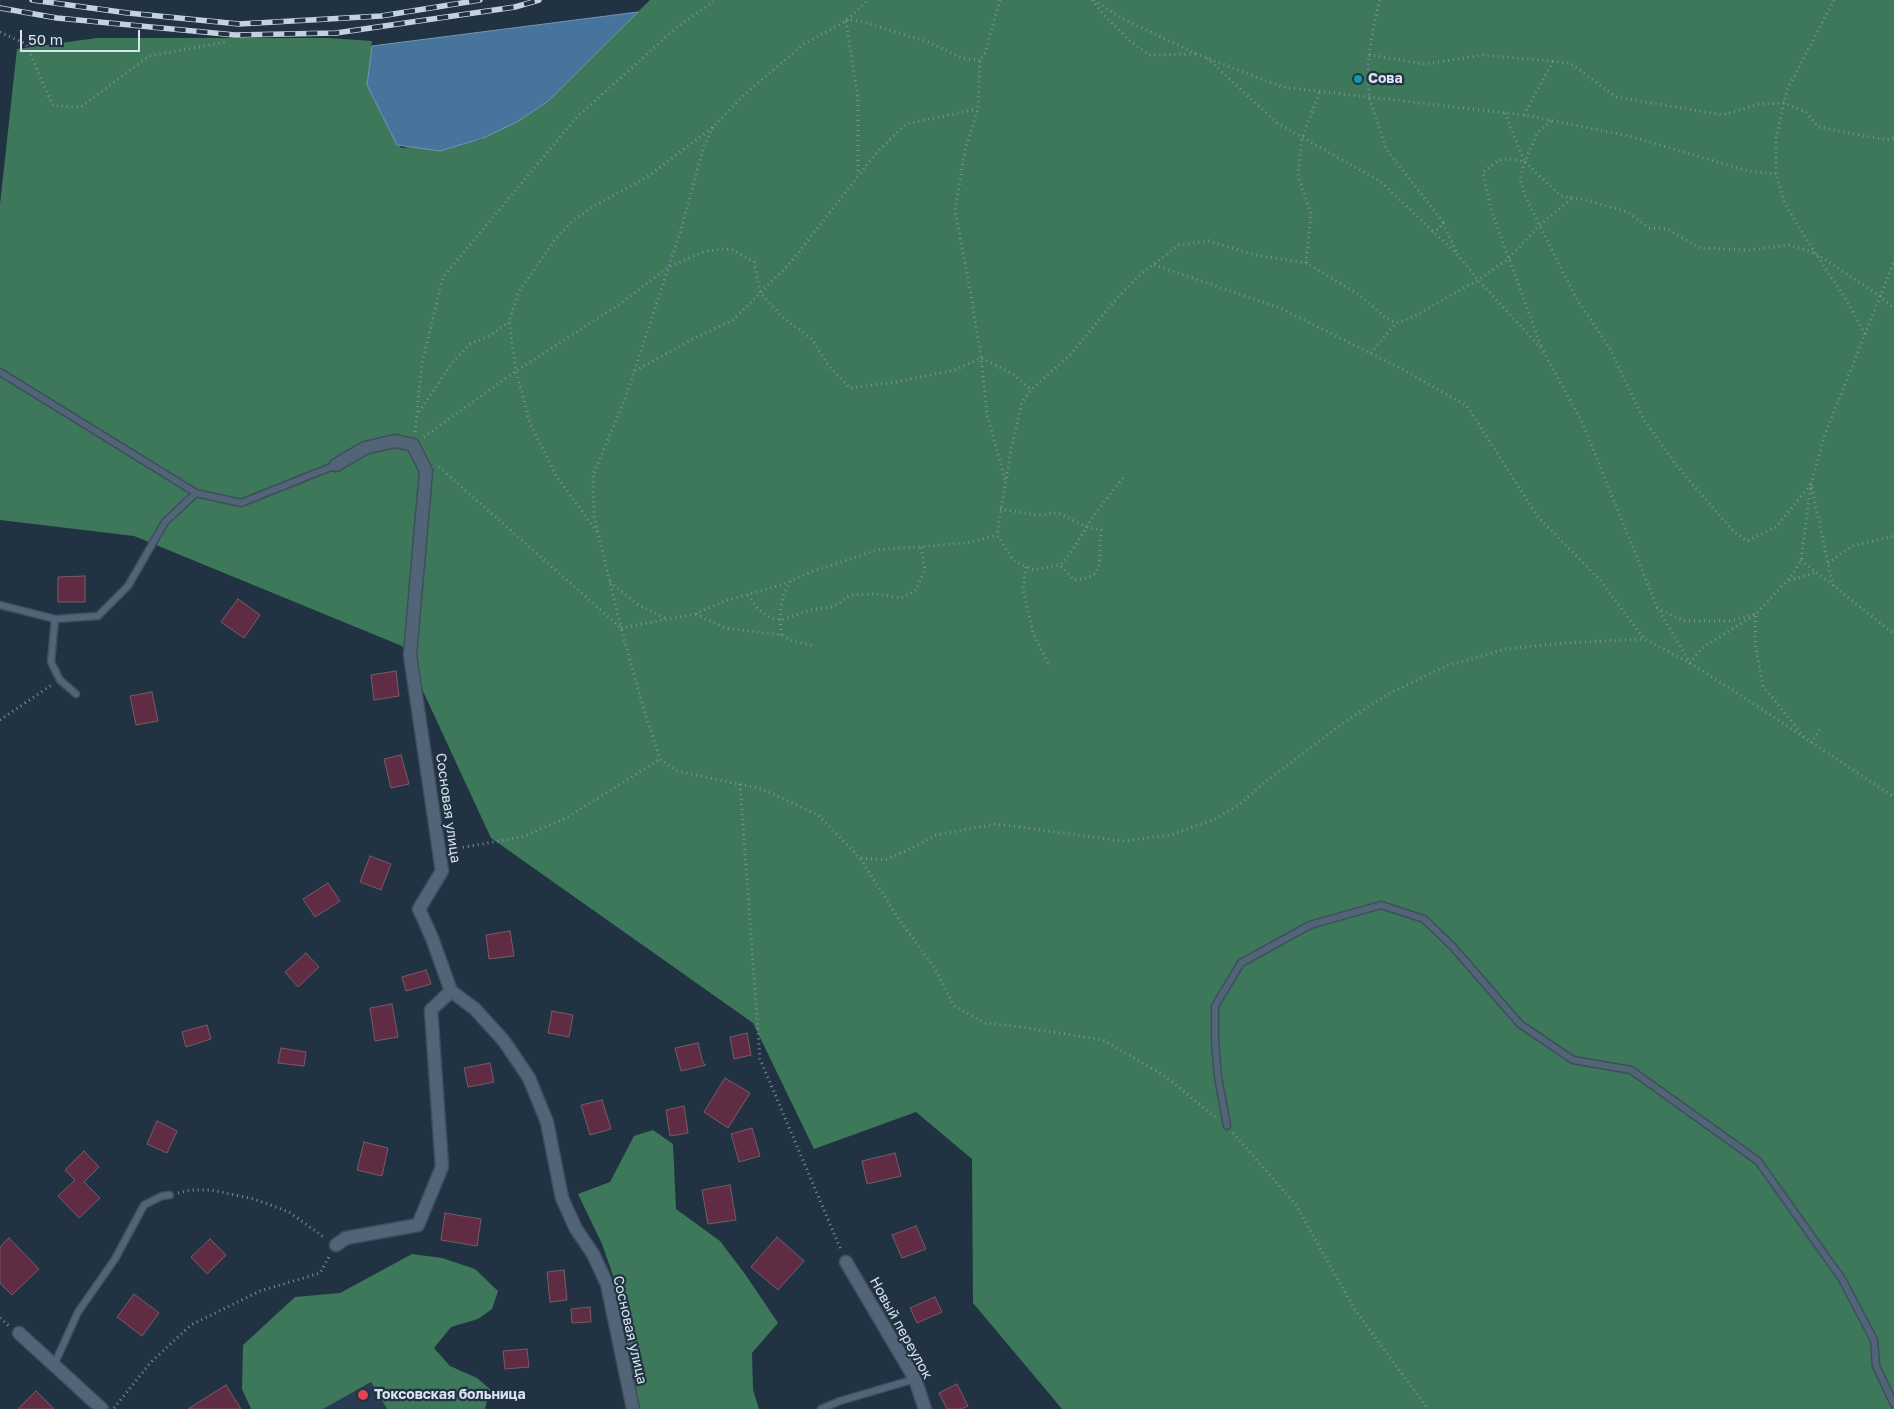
<!DOCTYPE html>
<meta charset="utf-8">
<style>
body{margin:0}
#map{position:relative;width:1894px;height:1409px;overflow:hidden;background:#213243;font-family:"Golos Text",sans-serif}
canvas{display:block}
.scale{position:absolute;left:20px;top:30px;width:120px;height:22px;box-sizing:border-box;border:2px solid #d9e3ef;border-top:0;padding-left:6px;font-size:15px;line-height:18px;white-space:nowrap;color:#d9e3ef;-webkit-text-stroke:4px #213243;paint-order:stroke}
</style>
<div id="map">
<canvas width="1894" height="1409"></canvas>
<div class="scale">50 m</div>
</div>
<script>
const c = document.querySelector('canvas').getContext('2d');
c.lineJoin = 'round';
function fill(path, color) {
  c.fillStyle = color;
  c.fill(path, 'evenodd');
}
function poly(rows) {
  const path = new Path2D();
  for (const r of rows) {
    path.moveTo(r[0], r[1]);
    for (let i = 2; i < r.length; i += 2) path.lineTo(r[i], r[i + 1]);
  }
  return path;
}
function strokePath(path, color, width, dash) {
  c.strokeStyle = color;
  c.lineWidth = width;
  c.lineCap = dash ? 'butt' : 'round';
  c.setLineDash(dash || []);
  c.stroke(path);
}
function write(font, color, halo, rows, align = 'center') {
  c.font = font + ' "Golos Text",sans-serif';
  c.lineWidth = 4.5;
  c.setLineDash([]);
  c.textBaseline = 'middle';
  c.strokeStyle = halo;
  c.fillStyle = color;
  for (const [text, x, y, turn = 0] of rows) {
    c.save();
    c.translate(x, y);
    c.rotate((+turn || 0) * Math.PI / 180);
    c.textAlign = isNaN(turn) ? turn : align;
    if (halo) c.strokeText(text, 0, 0);
    c.fillText(text, 0, 0);
    c.restore();
  }
}
const built = poly([
 [371,1382,387,1409,323,1409]
]);
const forest = poly([
 [650,0,1894,0,1894,1409,1062,1409,973,1303,972,1159,916,1112,814,1149,753,1023,491,838,402,646,134,536,0,520,0,204,17,49,97,38,328,38,372,41,368,86,401,148,480,140,547,102],
 [653,1130,673,1144,676,1209,720,1241,745,1274,778,1323,752,1353,753,1390,759,1409,638,1409,617,1287,602,1244,578,1194,610,1182,634,1136],
 [412,1254,442,1258,475,1269,498,1291,492,1309,478,1319,451,1327,434,1348,450,1366,477,1378,490,1389,485,1409,387,1409,371,1382,323,1409,251,1409,242,1389,243,1345,295,1297,340,1293]
]);
const water = poly([
 [638,12,547,102,517,122,483,138,440,151,397,145,367,85,372,46,638,12]
]);
const building = poly([
 [85,576,85,602,58,602,58,577,85,576],
 [238,599,260,615,244,638,221,622,238,599],
 [396,671,399,696,374,700,371,675,396,671],
 [152,692,158,721,136,725,130,696,152,692],
 [401,755,409,784,391,788,384,759,401,755],
 [370,856,391,864,381,890,360,882,370,856],
 [328,883,340,901,315,917,303,899,328,883],
 [510,931,514,956,489,959,486,935,510,931],
 [306,953,319,967,298,987,285,972,306,953],
 [426,970,431,984,406,991,402,977,426,970],
 [392,1004,398,1037,375,1041,370,1008,392,1004],
 [552,1011,573,1015,569,1037,548,1033,552,1011],
 [207,1025,211,1039,186,1047,182,1032,207,1025],
 [747,1033,751,1055,734,1059,730,1037,747,1033],
 [698,1043,703,1063,706,1065,681,1071,675,1048,698,1043],
 [281,1048,306,1052,304,1066,278,1063,281,1048],
 [490,1063,494,1082,468,1087,464,1068,490,1063],
 [725,1078,750,1093,728,1128,704,1112,725,1078],
 [602,1100,611,1129,590,1135,581,1105,602,1100],
 [684,1106,688,1133,670,1136,666,1110,684,1106],
 [157,1121,177,1131,167,1153,147,1144,157,1121],
 [752,1128,760,1156,739,1162,731,1134,752,1128],
 [364,1142,388,1148,382,1176,357,1170,364,1142],
 [84,1151,99,1167,84,1182,100,1198,79,1218,58,1196,75,1180,65,1170,84,1151],
 [895,1153,901,1176,867,1184,862,1161,895,1153],
 [730,1185,736,1220,708,1224,702,1190,730,1185],
 [445,1213,481,1219,477,1246,441,1240,445,1213],
 [916,1226,926,1249,902,1258,892,1235,916,1226],
 [777,1237,804,1261,778,1290,751,1267,777,1237],
 [9,1238,39,1269,12,1295,0,1283,0,1247,9,1238],
 [210,1239,226,1255,207,1274,191,1257,210,1239],
 [564,1270,567,1300,550,1302,547,1272,564,1270],
 [134,1294,159,1313,142,1336,117,1317,134,1294],
 [935,1297,942,1312,917,1323,910,1308,935,1297],
 [590,1307,591,1322,572,1323,571,1309,590,1307],
 [527,1349,529,1367,505,1369,503,1351,527,1349],
 [957,1384,968,1406,961,1409,947,1409,939,1393,957,1384],
 [226,1385,241,1409,188,1409,226,1385],
 [36,1391,54,1409,18,1409,36,1391]
]);
const path = poly([
 [1000,0,985,53,980,60,978,109,965,150,955,210,971,295,981,358,987,414,1005,480],
 [1092,0,1103,14,1130,41,1149,55,1196,54],
 [1094,0,1121,18,1197,54,1282,87,1524,115,1629,136,1748,171,1776,174],
 [1380,0,1373,28,1368,64,1369,97,1386,149,1443,222,1439,229,1432,232],
 [1834,0,1787,90,1776,138,1776,174,1785,204,1815,253,1847,301,1865,334],
 [846,21,858,99,858,175],
 [846,21,852,20,866,23,928,42,962,58,980,60],
 [0,32,26,44,53,106,81,107,149,56,226,42],
 [1369,55,1426,64,1483,55,1570,63,1616,97,1723,115,1759,104,1784,103,1806,112,1818,127,1887,140,1894,138],
 [1207,58,1277,123,1381,182,1458,255,1478,280,1542,349,1582,422,1657,607,1690,663,1702,648,1756,614,1793,574,1801,560,1811,484,1825,434,1894,262],
 [1505,113,1524,161],
 [1524,115,1553,61],
 [1551,121,1537,133,1525,162,1520,179,1526,198,1576,298,1609,347,1644,420,1677,466,1733,531,1747,541,1776,527,1811,484,1833,586],
 [713,127,704,146,680,233,625,399,593,475,594,516,621,628,695,614,725,601,781,585,811,572,877,550,967,543,997,535],
 [1443,223,1457,253],
 [1306,263,1311,214,1298,176,1302,138,1320,91],
 [1154,265,1280,308,1404,370,1467,406,1538,517,1601,581,1644,639,1690,663,1742,696,1894,797],
 [1541,346,1491,210,1483,172,1499,160,1511,159,1525,162,1561,196,1582,199,1628,212,1649,228,1667,229,1700,248,1749,250,1789,245,1815,253,1880,296,1894,309],
 [1371,353,1396,323],
 [635,371,691,340,733,320,791,262,877,152,906,124,977,109],
 [419,412,452,363,470,344,491,335,509,322],
 [415,432,422,363,443,277,577,117,676,28,716,0],
 [424,437,516,371,620,304,668,267,706,251,731,249,754,262,760,292,782,317,812,339,828,365,850,388,896,382,955,370,981,358,1013,374,1031,390],
 [439,467,621,628,644,710,660,759,677,771,762,789,818,815,860,858,900,921,934,967,954,1006,985,1023,1021,1027,1103,1040,1165,1076,1215,1117],
 [1123,478,1094,515,1070,554,1060,565,1034,570,1014,561,997,535,1011,450,1022,402,1031,390,1070,355,1117,298,1141,274,1179,245,1209,241,1255,255,1306,263,1358,294,1386,318,1396,323,1413,317,1478,280,1508,259,1540,225,1572,198],
 [1000,509,1036,515,1058,513,1087,527,1101,530,1099,567,1094,574,1088,578,1074,580,1060,565],
 [597,532,557,477,530,423,516,371,509,322,518,293,554,241,573,220,596,205,647,177,713,127,745,94,804,44,846,21,868,0],
 [1801,560,1894,634],
 [1828,563,1852,546,1894,536],
 [1026,567,1023,588,1033,633,1050,667],
 [1789,580,1816,573],
 [610,582,638,605,667,619],
 [748,595,758,609,771,618,781,620,810,610,831,607,840,603,846,597,852,595,875,594,901,598,915,591,925,570,921,547],
 [1657,608,1684,621,1731,621,1756,614,1755,643,1763,686,1804,737],
 [696,614,725,628,781,635,793,641,814,646],
 [781,635,780,614,783,596,791,580],
 [0,720,53,684],
 [1811,743,1820,729],
 [740,784,760,1059,841,1250],
 [453,849,522,837,568,817,660,759],
 [861,858,885,860,912,848,936,835,996,824,1122,841,1171,835,1213,820,1240,804,1264,783,1343,723,1388,694,1446,666,1506,649,1566,643,1644,639],
 [1233,1133,1296,1205,1355,1310,1428,1409],
 [178,1193,191,1190,211,1190,254,1199,289,1212,325,1238],
 [0,1318,9,1326],
 [114,1408,151,1362,191,1325,260,1291,320,1273,330,1255]
]);
const service = poly([
 [0,372,196,493,241,503,336,465],
 [0,605,55,619,98,616,128,586,165,522,196,493],
 [55,619,51,662,60,680,76,694],
 [1227,1126,1218,1077,1215,1041,1215,1006,1241,963,1310,925,1381,905,1424,919,1453,947,1520,1024,1573,1060,1631,1070,1758,1161,1842,1279,1874,1340,1876,1366,1894,1404],
 [54,1365,78,1312,115,1259,144,1205,162,1196,170,1195],
 [821,1409,840,1401,915,1379]
]);
const minor = poly([
 [336,465,365,448,395,441,413,445,426,471,410,655,442,871,419,909,432,938,451,991,475,1009,504,1041,529,1078,547,1122,562,1198,576,1229,593,1254,607,1284,633,1409],
 [336,1245,346,1238,418,1225,442,1167,431,1010,451,991],
 [846,1262,915,1379,925,1409],
 [19,1333,102,1409]
]);
const rail = poly([
 [32,0,128,13,239,24,381,16,480,0],
 [0,8,57,18,235,35,336,33,515,7,539,0]
]);
const markers = [
 [1358,79,5,"#0f9aa8"],
 [363,1395,6,"#e0444e"]
];
const poiNames = [
 ["Сова",1368,79],
 ["Токсовская больница",374,1395]
];
const streetNames = [
 ["Сосновая улица",448,808,82],
 ["Новый переулок",901,1328,61],
 ["Сосновая улица",630,1330,77]
];
fill(built, '#273b52');
fill(forest, '#3c7859');
fill(water, '#47749d');
strokePath(water, '#7395b6', 1);
fill(building, '#5f2c44');
strokePath(building, '#775c67', 1);
strokePath(service, '#3f4e5c', 9);
strokePath(minor, '#3f4e5c', 15);
strokePath(path, '#818e9d', 3, [1, 4]);
strokePath(service, '#526478', 6);
strokePath(minor, '#526478', 12);
strokePath(rail, '#c6d1de', 5.5);
strokePath(rail, '#213243', 4, [11]);
for (const [x, y, r, color] of markers) {
  const dot = new Path2D();
  dot.arc(x, y, r, 0, 2 * Math.PI);
  c.fillStyle = color;
  c.fill(dot);
  strokePath(dot, '#213243', 2);
}
write('bold 14px', '#d9e3ef', '#213243', poiNames, 'left');
write('14px', '#d9e3ef', '#213243', streetNames);
</script>
